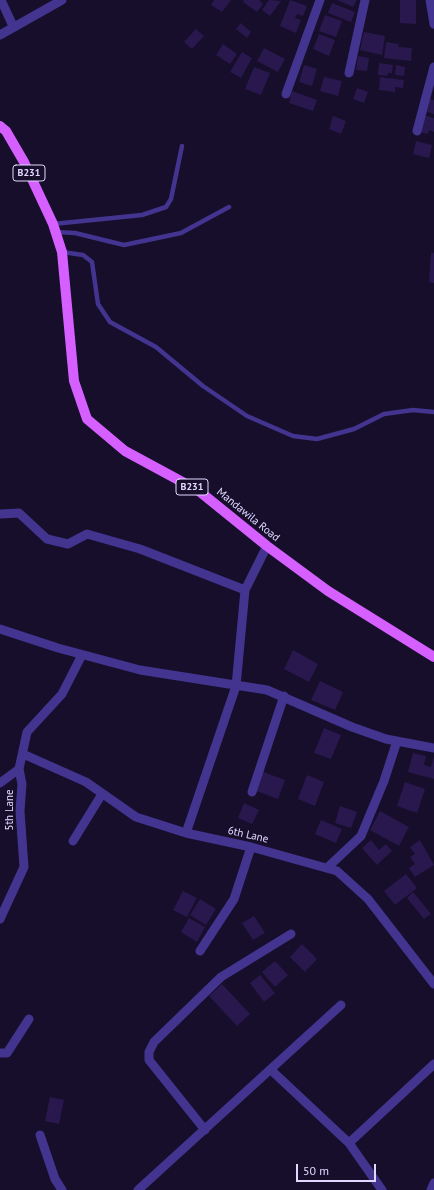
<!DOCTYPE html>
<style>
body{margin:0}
#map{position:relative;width:434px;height:1190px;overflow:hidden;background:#160e2b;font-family:"PT Sans",sans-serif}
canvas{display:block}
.scale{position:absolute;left:296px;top:1164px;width:80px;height:18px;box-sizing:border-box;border:2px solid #e1d8ff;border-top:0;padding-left:5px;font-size:12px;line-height:14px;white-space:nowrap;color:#e1d8ff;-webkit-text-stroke:3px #160e2b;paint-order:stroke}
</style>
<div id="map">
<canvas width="434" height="1190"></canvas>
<div class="scale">50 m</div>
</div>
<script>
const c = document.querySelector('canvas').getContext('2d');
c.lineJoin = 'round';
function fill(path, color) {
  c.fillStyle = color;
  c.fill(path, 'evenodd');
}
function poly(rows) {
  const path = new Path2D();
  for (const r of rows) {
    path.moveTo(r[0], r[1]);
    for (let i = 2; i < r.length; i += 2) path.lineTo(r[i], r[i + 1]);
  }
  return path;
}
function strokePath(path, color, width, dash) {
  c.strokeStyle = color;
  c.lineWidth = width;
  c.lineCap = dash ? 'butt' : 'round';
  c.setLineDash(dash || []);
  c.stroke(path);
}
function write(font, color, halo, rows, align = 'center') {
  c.font = font + ' "PT Sans",sans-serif';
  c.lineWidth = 3.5;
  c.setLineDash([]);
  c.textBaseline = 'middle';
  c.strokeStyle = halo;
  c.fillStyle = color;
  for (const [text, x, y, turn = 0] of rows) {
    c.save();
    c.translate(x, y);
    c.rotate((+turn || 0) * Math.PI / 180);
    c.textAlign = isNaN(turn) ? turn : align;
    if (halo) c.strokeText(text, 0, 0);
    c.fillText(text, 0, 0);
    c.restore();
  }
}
const building = poly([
 [214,0,231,0,222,12,211,5],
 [244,0,259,0,263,4,257,12,243,2],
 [269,0,281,1,270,16,262,10],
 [290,0,307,6,303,16,297,14,295,18,301,20,296,33,280,26],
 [337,0,357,0,353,7],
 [400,0,416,0,416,24,400,23],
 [332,3,355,12,351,22,328,13],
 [325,15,342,21,336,37,319,31],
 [241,23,251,32,247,38,236,29],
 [196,29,204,36,192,49,184,42],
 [364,32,385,36,382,55,360,50],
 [319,34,335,40,329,56,313,49],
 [386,42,399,44,398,47,412,48,411,61,384,58],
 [223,44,237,54,230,64,216,55],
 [264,48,285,59,278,72,257,61],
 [242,52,252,58,241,78,230,72],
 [358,56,369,58,367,71,356,70],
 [379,63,393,65,392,73,388,73,387,76,378,75],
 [304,65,317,69,312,86,299,82],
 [396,65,405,67,404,76,395,75],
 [254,67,270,73,261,95,245,89],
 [324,77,342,81,338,96,320,91],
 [380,77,404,80,403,88,395,87,395,92,379,90],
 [357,88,368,92,364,103,353,99],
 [292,91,317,100,313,111,289,103],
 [430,99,434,100,434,114,427,112],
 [423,115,434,118,434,132,429,130,428,134,419,132],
 [333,116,346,121,341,134,329,129],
 [416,141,432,145,429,158,413,154],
 [431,253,434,253,434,283,429,282],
 [293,650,318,664,309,682,284,669],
 [320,681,343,692,335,710,311,700],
 [324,728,341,735,331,759,314,753],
 [413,753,426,756,424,765,431,767,434,756,434,779,408,772],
 [258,770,285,780,278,799,251,789],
 [307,775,324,782,315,806,298,799],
 [405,782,425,789,417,813,397,806],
 [244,803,259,810,252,824,238,818],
 [340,806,357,812,351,828,335,823],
 [380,811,409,827,399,846,370,830],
 [321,820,342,829,336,843,315,834],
 [371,840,379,850,386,844,392,851,377,865,362,848],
 [420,840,434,865,415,877,409,868,415,864,410,857,415,854,410,847],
 [406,874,417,888,395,905,384,891],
 [183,891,197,898,187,917,173,910],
 [413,892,431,914,424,919,407,898],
 [200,899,216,909,206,925,190,915],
 [254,916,265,933,253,940,242,923],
 [189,918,205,927,197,942,181,932],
 [302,944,317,959,305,972,290,957],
 [275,961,288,975,275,987,262,972],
 [260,975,275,993,264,1002,250,983],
 [222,984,250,1014,237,1026,209,996],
 [50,1097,64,1100,59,1124,45,1121]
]);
const lane = poly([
 [53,224,142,215,166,207,171,199,182,146],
 [56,232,75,233,124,245,181,233,229,207],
 [62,252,83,255,92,262,98,304,110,322,156,347,203,386,247,416,293,436,317,439,354,429,384,414,413,410,434,412]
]);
const street = poly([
 [1,0,13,26],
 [430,0,434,24],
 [0,35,62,0],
 [349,73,365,0],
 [286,94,320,0],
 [417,131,434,67],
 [0,514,19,513,47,539,68,544,87,534,140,549,245,590],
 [0,629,58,648,140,670,267,690,352,727,386,739,434,748],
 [23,754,86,782,136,817,186,833,251,847,337,871,368,899,434,984],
 [0,783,19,769,27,732,62,694,82,655],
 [252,792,284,696],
 [186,833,236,686,245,590,267,546],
 [73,841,102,794],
 [328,867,361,836,384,781,397,741],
 [0,919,24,867,20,811,22,784,19,769],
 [200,951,234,899,251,847],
 [0,1053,7,1053,29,1019],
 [271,1070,349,1143,382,1190],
 [205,1130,149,1060,149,1052,154,1042,221,977,291,934],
 [40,1135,55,1179,62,1190],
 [349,1143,434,1064],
 [138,1190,341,1005],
 [431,1190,434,1183]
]);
const primary = poly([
 [0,126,6,131,24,162,53,224,62,252,74,381,87,419,125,451,199,491,267,546,328,591,434,657]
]);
const shields = [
 [29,173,32],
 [192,487,32]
];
const shieldNames = [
 ["B231",29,173],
 ["B231",192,487]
];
const streetNames = [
 ["Mandawila Road",248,515,39],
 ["5th Lane",10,810,-90],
 ["6th Lane",248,835,13]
];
fill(building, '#29184e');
strokePath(lane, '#42348f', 4.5);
strokePath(street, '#42348f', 9);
strokePath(primary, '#d55fff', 10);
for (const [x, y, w] of shields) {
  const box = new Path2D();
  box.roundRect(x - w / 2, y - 8, w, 16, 3);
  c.fillStyle = '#160e2b';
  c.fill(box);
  strokePath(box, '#e1d8ff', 1);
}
write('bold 10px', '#e1d8ff', null, shieldNames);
write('11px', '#e1d8ff', '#160e2b', streetNames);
</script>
